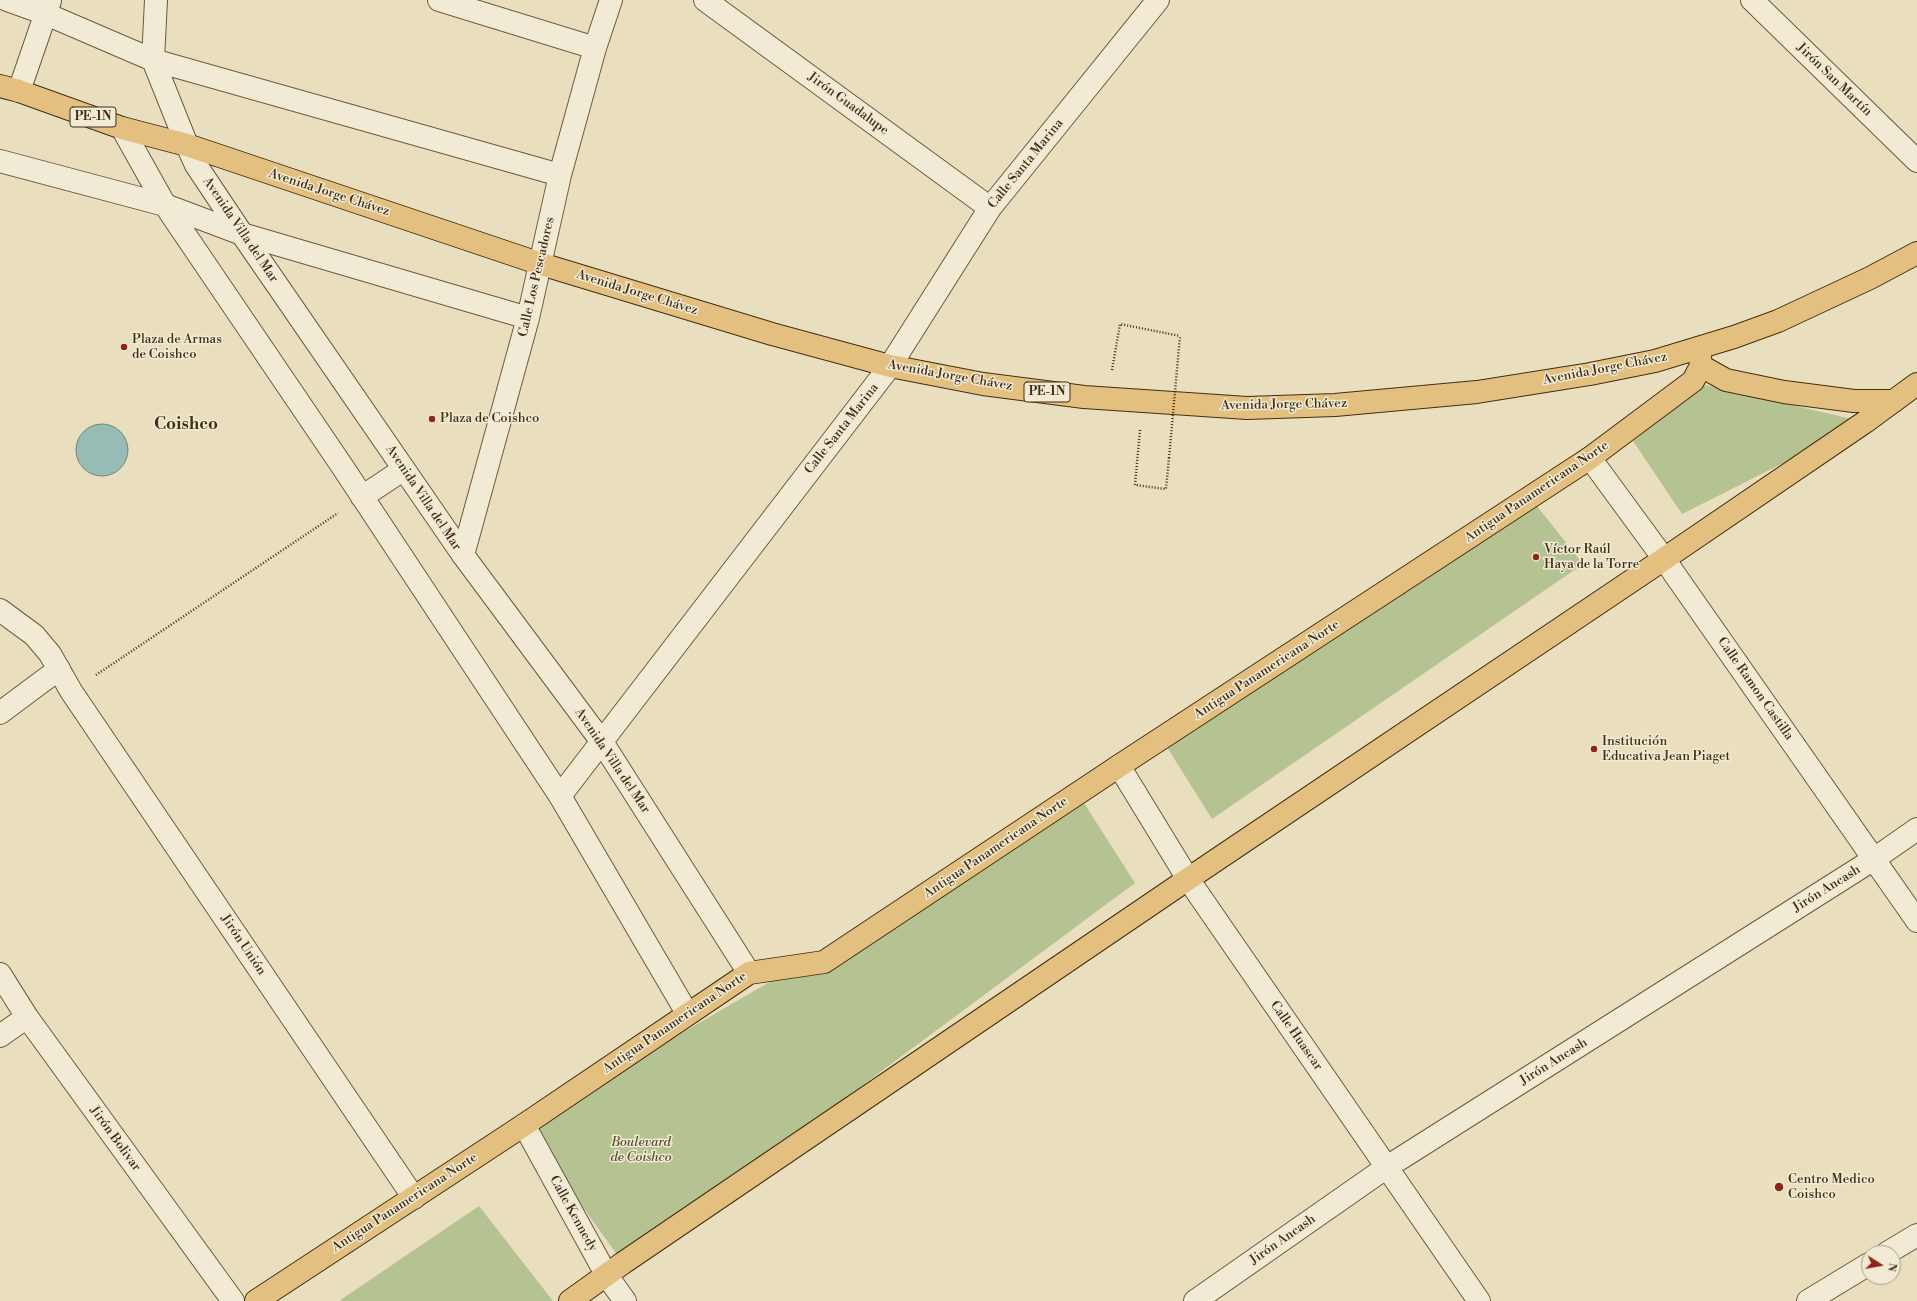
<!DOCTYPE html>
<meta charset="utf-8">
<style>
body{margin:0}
#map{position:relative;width:1917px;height:1301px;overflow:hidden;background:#e9dfbf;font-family:"Libre Bodoni",serif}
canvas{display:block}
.north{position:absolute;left:1861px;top:1245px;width:40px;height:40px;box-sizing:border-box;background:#f1ead5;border:1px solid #ab9f87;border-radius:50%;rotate:101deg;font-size:11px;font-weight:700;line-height:16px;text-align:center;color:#422e12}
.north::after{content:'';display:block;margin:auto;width:14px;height:18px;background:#8f2418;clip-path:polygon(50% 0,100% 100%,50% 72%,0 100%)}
</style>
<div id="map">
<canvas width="1917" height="1301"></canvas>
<div class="north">N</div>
</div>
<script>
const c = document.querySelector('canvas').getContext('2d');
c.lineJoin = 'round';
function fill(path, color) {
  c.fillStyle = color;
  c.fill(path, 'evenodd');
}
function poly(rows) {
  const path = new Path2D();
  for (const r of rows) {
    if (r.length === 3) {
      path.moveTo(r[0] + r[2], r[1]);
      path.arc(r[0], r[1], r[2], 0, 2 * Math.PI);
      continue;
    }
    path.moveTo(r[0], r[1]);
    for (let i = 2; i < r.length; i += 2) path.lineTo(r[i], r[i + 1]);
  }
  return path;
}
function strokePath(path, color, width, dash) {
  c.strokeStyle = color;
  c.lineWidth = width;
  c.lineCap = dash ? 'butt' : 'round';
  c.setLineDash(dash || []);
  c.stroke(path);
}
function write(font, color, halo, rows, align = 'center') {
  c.font = font + ' "Libre Bodoni",serif';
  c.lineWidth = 3;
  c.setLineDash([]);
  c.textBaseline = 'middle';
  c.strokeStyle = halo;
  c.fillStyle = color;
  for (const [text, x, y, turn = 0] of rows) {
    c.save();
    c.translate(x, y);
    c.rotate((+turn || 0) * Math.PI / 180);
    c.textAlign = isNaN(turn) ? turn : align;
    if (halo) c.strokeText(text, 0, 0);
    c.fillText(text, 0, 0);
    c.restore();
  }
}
const green = poly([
 [1705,385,1865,422,1682,514,1633,441],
 [1533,501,1583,564,1212,819,1165,744],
 [1082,800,1135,883,623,1263,524,1125],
 [479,1206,553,1301,339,1301]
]);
const water = poly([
 [102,450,26]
]);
const path = poly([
 [1112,370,1120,324,1180,336],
 [1140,430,1135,485,1166,489,1169,458],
 [96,675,338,513]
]);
const minor = poly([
 [7,0,46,14,153,60,560,175],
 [156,0,153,60,187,145],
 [439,0,595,48],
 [705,0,990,208],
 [1752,0,1917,161],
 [19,91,50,1],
 [0,161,165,205,242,234,528,318],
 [1590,458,1664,559,1917,921],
 [463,555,528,318,560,175,595,48,611,0],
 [0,610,34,635,50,654,71,691,414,1198],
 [0,713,59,669],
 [1119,766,1188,879,1479,1301],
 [560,796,890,366,990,208,1158,0],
 [0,974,27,1017,233,1301],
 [0,1036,27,1017],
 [524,1125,607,1276,625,1301],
 [1887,1253,1917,1235],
 [1195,1301,1387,1167,1874,859,1917,829],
 [1808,1301,1869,1264]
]);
const tertiary = poly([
 [122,128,165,205,342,466,560,796,687,1013],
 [187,145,196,165,242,234,463,555,602,742,749,973],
 [362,497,404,469]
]);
const primary = poly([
 [1701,366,1726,380,1784,392,1854,401,1894,401],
 [256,1301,524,1125,749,973,824,962,1119,766,1590,458,1693,381,1701,366,1699,348],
 [570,1301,623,1263,1188,879,1664,559,1865,422,1917,384]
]);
const trunk = poly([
 [0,86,19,91,122,128,187,145,541,264,772,334,890,366,983,384,1084,397,1247,408,1335,405,1477,392,1590,374,1655,361,1734,337,1778,321,1870,278,1917,253]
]);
const pathBridge = poly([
 [1169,458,1180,336]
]);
const markers = [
 [124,347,4,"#8f2418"],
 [432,419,4,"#8f2418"],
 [1536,557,4,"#8f2418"],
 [1594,749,4,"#8f2418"],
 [1779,1187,5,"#8f2418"]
];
const shields = [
 [93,117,46],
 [1047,392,46]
];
const shieldNames = [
 ["PE-1N",93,117],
 ["PE-1N",1047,392]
];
const streetNames = [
 ["Jirón San Martín",1834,80,44],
 ["Jirón Guadalupe",848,104,36],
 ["Calle Santa Marina",1026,164,-51],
 ["Avenida Jorge Chávez",329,193,18],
 ["Avenida Villa del Mar",240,230,56],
 ["Calle Los Pescadores",537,277,-77],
 ["Avenida Jorge Chávez",637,293,17],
 ["Avenida Jorge Chávez",1605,369,-11],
 ["Avenida Jorge Chávez",950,376,10],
 ["Avenida Jorge Chávez",1284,405,-1],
 ["Calle Santa Marina",842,429,-52],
 ["Antigua Panamericana Norte",1537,492,-34],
 ["Avenida Villa del Mar",423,498,56],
 ["Antigua Panamericana Norte",1267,670,-33],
 ["Calle Ramon Castilla",1755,689,55],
 ["Avenida Villa del Mar",612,761,56],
 ["Antigua Panamericana Norte",996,848,-34],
 ["Jirón Ancash",1827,889,-32],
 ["Jirón Unión",243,945,56],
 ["Antigua Panamericana Norte",675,1023,-34],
 ["Calle Huascar",1296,1036,55],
 ["Jirón Ancash",1554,1062,-32],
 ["Jirón Bolivar",115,1139,54],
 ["Antigua Panamericana Norte",405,1203,-33],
 ["Calle Kennedy",573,1214,61],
 ["Jirón Ancash",1283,1240,-35]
];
const poiNames = [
 ["Plaza de Armas",132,340],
 ["de Coishco",132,355],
 ["Plaza de Coishco",440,419],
 ["Víctor Raúl",1544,550],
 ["Haya de la Torre",1544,565],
 ["Institución",1602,742],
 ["Educativa Jean Piaget",1602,757],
 ["Centro Medico",1788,1180],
 ["Coishco",1788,1195]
];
const parkNames = [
 ["Boulevard",641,1143],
 ["de Coishco",641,1158]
];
const districtNames = [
 ["Coishco",186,425]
];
fill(green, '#b5c292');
fill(water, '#97bcb5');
strokePath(water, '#758374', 1);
strokePath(minor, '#6c5a3d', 24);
strokePath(tertiary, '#6c5a3d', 24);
strokePath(primary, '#422e12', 24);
strokePath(trunk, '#422e12', 24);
strokePath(path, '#422e12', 2.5, [1, 2]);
strokePath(minor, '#f1ead5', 22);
strokePath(tertiary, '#f1ead5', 22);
strokePath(primary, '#e4c080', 22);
strokePath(trunk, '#e4c080', 22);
strokePath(pathBridge, '#422e12', 2.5, [1, 2]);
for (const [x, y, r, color] of markers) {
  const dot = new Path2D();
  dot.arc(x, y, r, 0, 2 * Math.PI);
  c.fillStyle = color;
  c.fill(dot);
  strokePath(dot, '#f1ead5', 1.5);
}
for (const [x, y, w] of shields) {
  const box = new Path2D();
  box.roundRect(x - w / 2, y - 10, w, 20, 3);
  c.fillStyle = '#f1ead5';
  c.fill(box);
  strokePath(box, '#422e12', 1);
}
write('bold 12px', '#422e12', null, shieldNames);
write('13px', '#422e12', '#f1ead5', streetNames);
write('13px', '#422e12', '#f1ead5', poiNames, 'left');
write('italic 13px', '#594c2c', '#f1ead5', parkNames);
write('bold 17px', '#422e12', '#f1ead5', districtNames);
</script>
